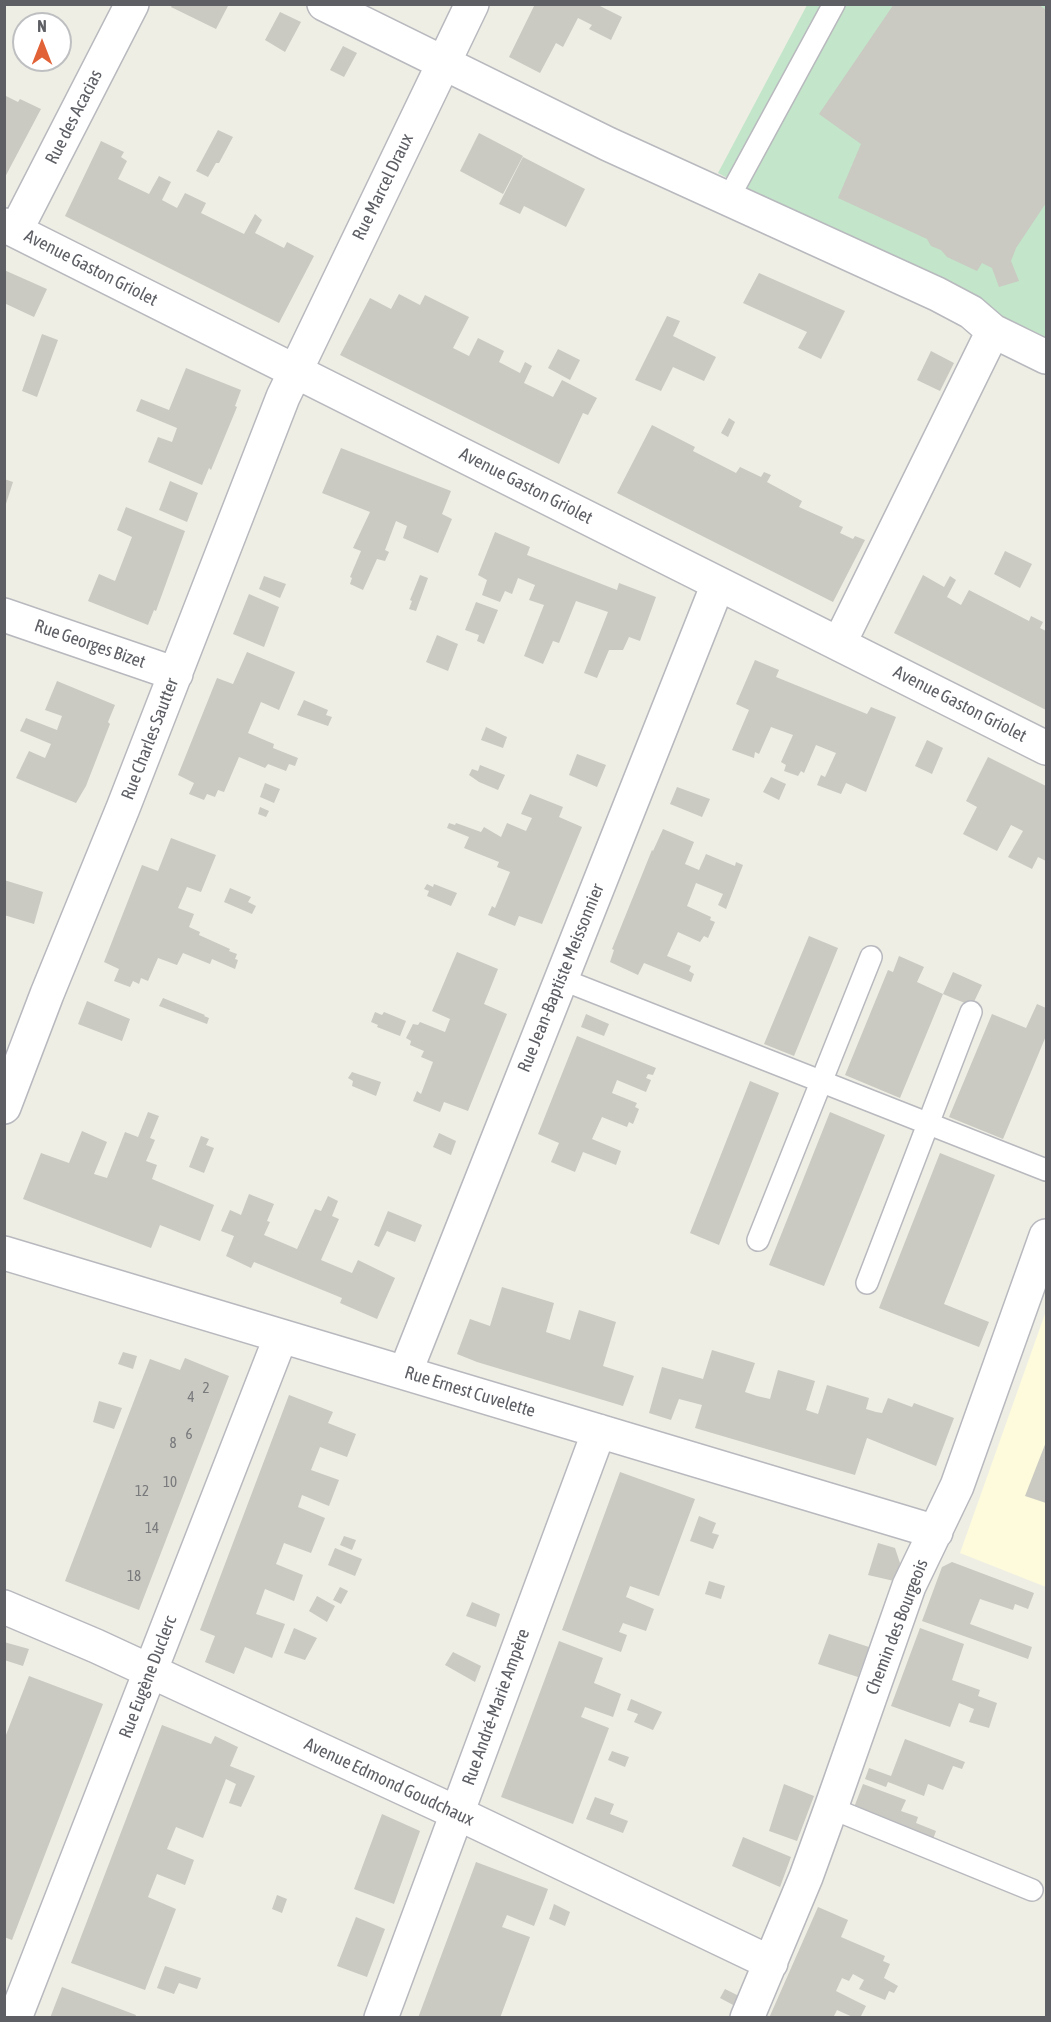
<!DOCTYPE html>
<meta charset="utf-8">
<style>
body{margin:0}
#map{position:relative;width:1051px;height:2022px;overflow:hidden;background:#efeee5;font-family:"Asap Condensed",sans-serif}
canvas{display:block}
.frame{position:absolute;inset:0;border:6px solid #5d5f65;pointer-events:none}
.north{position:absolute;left:12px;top:12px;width:60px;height:60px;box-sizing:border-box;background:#fff;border:2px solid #bebfc1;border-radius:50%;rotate:0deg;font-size:16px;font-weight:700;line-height:24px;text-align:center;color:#5d5f65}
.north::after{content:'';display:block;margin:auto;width:21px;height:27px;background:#e26238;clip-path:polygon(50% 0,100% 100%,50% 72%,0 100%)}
</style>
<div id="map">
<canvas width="1051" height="2022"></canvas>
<div class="frame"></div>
<div class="north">N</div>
</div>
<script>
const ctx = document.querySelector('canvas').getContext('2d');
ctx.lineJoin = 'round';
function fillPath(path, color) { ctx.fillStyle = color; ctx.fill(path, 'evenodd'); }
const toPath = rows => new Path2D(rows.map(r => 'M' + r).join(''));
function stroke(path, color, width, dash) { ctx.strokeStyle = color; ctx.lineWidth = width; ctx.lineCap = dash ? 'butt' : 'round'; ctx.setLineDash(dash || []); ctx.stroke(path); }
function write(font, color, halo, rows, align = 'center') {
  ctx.font = font + ' "Asap Condensed",sans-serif'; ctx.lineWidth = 4.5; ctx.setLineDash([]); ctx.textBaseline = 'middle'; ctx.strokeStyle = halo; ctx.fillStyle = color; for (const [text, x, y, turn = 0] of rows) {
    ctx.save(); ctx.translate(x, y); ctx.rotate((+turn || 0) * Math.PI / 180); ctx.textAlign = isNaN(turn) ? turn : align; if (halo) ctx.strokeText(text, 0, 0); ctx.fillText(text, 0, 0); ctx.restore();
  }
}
const commercial = toPath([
 [1046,1311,1046,1587,960,1553]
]);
const green = toPath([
 [807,5,1046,5,1046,348,718,173]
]);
const building = toPath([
 [173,4,229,4,216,29,171,7],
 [535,4,601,4,600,6,622,17,611,40,589,29,592,25,578,18,563,47,556,43,540,73,509,57],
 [894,4,1038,4,1046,10,1046,203,1016,248,1011,261,1019,281,999,287,992,268,982,263,977,271,947,257,941,250,931,246,927,239,838,198,861,144,819,114],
 [280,12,301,22,285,52,265,40],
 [343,46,357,53,344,77,330,70],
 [4,95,18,102,20,99,41,109,4,179],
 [218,130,233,137,219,163,216,163,208,177,196,171],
 [479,133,523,156,503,194,460,171],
 [101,141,124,152,121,157,127,161,118,179,149,194,159,176,171,182,162,200,177,208,185,193,206,203,201,213,244,234,255,214,262,220,255,233,284,248,287,242,314,256,279,323,65,216],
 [523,157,585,189,566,227,524,206,520,214,499,204],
 [4,270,47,289,34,317,4,303],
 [759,273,845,311,821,359,798,348,807,332,743,303],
 [399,294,420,305,425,295,469,317,453,348,469,356,478,338,504,351,499,362,520,373,525,362,532,366,524,383,553,397,562,380,597,398,588,415,583,413,559,464,340,355,370,298,391,309],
 [667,316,680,321,673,336,716,357,704,381,673,367,661,391,635,380],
 [42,334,58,340,37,397,22,391],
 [558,349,580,360,570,380,548,368],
 [931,351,954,363,940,391,917,380],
 [186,368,241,390,235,406,237,407,211,470,209,468,202,485,148,462,158,437,172,442,177,428,136,411,141,399,169,410],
 [729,418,735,422,728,437,721,433],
 [652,425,695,447,693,451,736,473,740,467,761,477,764,472,771,475,767,482,802,501,799,507,843,527,840,533,853,539,855,536,865,540,833,602,617,493],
 [341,448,451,491,442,514,452,519,438,553,403,538,407,526,396,521,385,550,389,552,385,561,377,559,363,590,350,584,352,578,350,577,361,551,353,548,370,512,322,493],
 [4,479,13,482,5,507,4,507],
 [170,481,198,493,187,522,159,510],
 [126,507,185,531,156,611,154,610,148,625,88,601,99,574,115,581,132,537,117,530],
 [495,532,530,547,527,555,617,590,619,583,656,597,640,641,629,637,623,650,609,650,597,678,584,673,608,612,576,601,559,643,553,641,543,664,524,656,544,605,529,600,535,585,518,578,512,594,505,591,500,602,482,595,487,580,478,575],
 [1005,551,1032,564,1020,588,994,574],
 [420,575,428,578,416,611,409,609,412,601,410,600],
 [923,575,944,587,950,576,956,580,947,597,961,605,969,590,1029,621,1031,616,1043,622,1040,628,1046,631,1046,710,894,633],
 [264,576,286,584,280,598,259,589],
 [249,594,279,607,264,647,233,634],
 [476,602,498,610,484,644,477,641,479,635,465,630],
 [437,635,458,644,448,671,426,662],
 [247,652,295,672,279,710,261,702,248,733,274,744,273,748,298,758,295,766,289,764,286,771,268,764,265,768,239,757,224,792,218,790,215,797,207,794,204,800,189,794,194,783,178,775,217,678,233,684],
 [755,660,779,670,776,677,867,714,871,707,896,717,866,792,846,783,841,794,817,785,821,775,825,777,836,753,816,745,804,773,801,771,798,776,784,771,786,765,781,762,793,735,771,727,759,754,755,752,754,758,732,750,749,710,736,704],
 [57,681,115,705,108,722,110,724,86,786,76,803,16,778,29,751,45,758,51,744,20,731,26,718,57,730,62,716,45,710],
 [304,700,328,710,326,715,332,717,328,726,297,715],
 [486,727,507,737,503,748,481,740],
 [927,740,943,748,932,774,915,766],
 [577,754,606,765,597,787,569,775],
 [988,757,1046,786,1046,861,1038,857,1032,869,1008,857,1023,831,1011,825,997,851,963,834,977,807,966,801],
 [480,765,505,775,498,790,479,782,469,775,472,769,478,771],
 [771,777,786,784,779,800,763,792],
 [265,783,280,789,274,803,260,797],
 [677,787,710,799,702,817,670,804],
 [530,794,563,807,559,817,582,827,542,924,519,916,515,926,488,915,492,906,495,908,510,872,497,867,499,862,464,848,469,837,447,828,449,823,455,825,456,823,481,832,484,827,501,837,507,823,526,831,532,818,521,814],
 [260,807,269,811,266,817,258,814],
 [663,829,694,842,685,864,699,870,706,854,735,866,736,862,743,865,726,909,718,905,723,894,696,883,687,906,711,917,710,920,715,922,708,938,704,936,700,942,678,932,667,956,691,966,689,971,694,974,691,982,644,963,638,975,610,962,614,950,612,949,652,850,653,851],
 [171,838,216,855,201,892,187,887,178,908,194,914,189,927,200,932,199,935,230,949,229,951,237,954,235,959,238,960,235,969,212,959,210,964,183,953,177,965,158,958,148,981,141,978,139,984,133,981,130,987,114,981,119,969,104,962,142,865,158,871],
 [4,880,43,892,34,924,4,915],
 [427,884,433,887,434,884,457,893,451,906,427,896,429,891,424,889],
 [230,888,251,897,248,902,256,906,252,914,224,902],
 [809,936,838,948,794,1056,764,1044],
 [457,952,498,969,484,1004,507,1014,468,1111,444,1102,440,1112,413,1101,417,1091,421,1094,433,1062,421,1057,424,1051,410,1045,411,1041,406,1038,413,1024,418,1025,420,1022,445,1032,450,1019,432,1011],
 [899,956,924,967,917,982,943,994,900,1098,845,1075,888,970,893,972],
 [953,972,982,985,972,1006,943,994],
 [163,998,205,1015,204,1016,209,1018,207,1024,159,1006],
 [87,1001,130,1019,122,1041,78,1024],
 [1037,1004,1046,1008,1046,1036,1003,1139,949,1117,992,1014,1026,1028],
 [375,1012,382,1015,384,1012,406,1021,400,1036,377,1027,378,1025,371,1022],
 [586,1014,609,1024,604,1036,581,1027],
 [577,1036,656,1068,653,1075,648,1074,646,1078,651,1080,646,1092,617,1080,612,1093,637,1103,635,1107,639,1109,633,1124,629,1122,627,1127,602,1117,592,1139,621,1151,616,1165,583,1152,575,1172,551,1162,559,1143,538,1134],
 [352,1072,381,1082,376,1096,352,1086,353,1081,348,1078],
 [750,1081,779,1093,719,1245,690,1233],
 [148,1112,159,1116,150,1138,155,1140,146,1161,157,1165,152,1179,214,1205,200,1241,160,1225,151,1248,23,1199,41,1153,69,1163,82,1131,107,1142,94,1174,107,1178,125,1132,138,1137],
 [830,1112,885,1135,824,1286,769,1265],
 [439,1133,456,1141,451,1155,433,1147],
 [201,1136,209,1139,206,1145,214,1148,204,1173,189,1167],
 [940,1153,995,1175,944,1304,989,1322,979,1347,879,1308],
 [249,1194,274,1204,267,1221,270,1222,264,1235,297,1249,315,1209,321,1211,328,1196,338,1201,332,1216,339,1219,321,1260,352,1273,358,1260,395,1278,377,1319,340,1303,342,1298,254,1262,251,1268,226,1256,234,1236,221,1231,230,1210,241,1215],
 [388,1211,422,1225,415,1242,387,1231,379,1247,374,1245],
 [502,1287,554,1303,546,1332,570,1340,579,1310,616,1322,603,1366,634,1376,623,1406,477,1362,457,1354,470,1319,490,1326],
 [712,1350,755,1363,745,1392,757,1396,770,1399,778,1370,815,1381,806,1410,818,1414,827,1385,869,1398,866,1409,876,1412,882,1413,888,1398,912,1407,914,1403,954,1418,936,1466,867,1438,855,1475,695,1428,702,1405,679,1399,671,1420,649,1413,662,1367,703,1379],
 [123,1352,137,1356,133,1369,118,1364],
 [185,1358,229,1376,139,1610,65,1581,150,1359,180,1370],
 [289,1395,333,1412,328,1423,356,1434,347,1457,320,1447,311,1470,339,1480,329,1506,302,1495,298,1507,325,1518,311,1553,284,1543,276,1564,303,1575,294,1601,265,1589,256,1614,285,1624,272,1658,245,1647,234,1674,205,1662,215,1636,200,1630],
 [99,1401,122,1408,114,1429,93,1422],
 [1046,1442,1046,1503,1025,1496],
 [620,1472,695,1499,659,1596,630,1586,626,1597,654,1609,646,1631,623,1623,619,1632,627,1635,621,1652,562,1630],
 [699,1516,716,1523,712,1533,719,1535,713,1549,690,1541],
 [344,1536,356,1540,352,1550,340,1545],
 [878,1543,895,1548,900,1563,894,1581,868,1575],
 [335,1548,362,1559,355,1576,328,1565],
 [952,1562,1034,1593,1028,1609,1015,1604,1013,1610,980,1599,970,1624,1032,1647,1028,1659,922,1621,942,1567],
 [709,1581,725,1586,721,1599,705,1594],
 [340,1587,348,1591,341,1604,333,1600],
 [317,1596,335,1606,327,1622,309,1611],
 [472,1602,500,1614,496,1627,466,1616],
 [294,1628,317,1638,305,1660,284,1653],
 [920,1628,964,1644,952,1680,980,1690,978,1696,997,1703,989,1728,969,1722,974,1709,959,1703,950,1727,891,1706],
 [829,1634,869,1647,858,1677,818,1664],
 [559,1641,603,1658,594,1683,621,1694,613,1717,585,1707,581,1717,609,1728,573,1824,501,1797],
 [4,1642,29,1649,23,1666,4,1660],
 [453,1652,481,1666,475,1682,445,1665],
 [29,1676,103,1704,12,1940,4,1937,4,1740],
 [631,1699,662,1712,653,1730,634,1722,638,1714,627,1710],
 [162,1725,211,1744,215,1736,238,1747,230,1766,255,1776,241,1807,229,1803,236,1784,226,1779,203,1838,176,1827,167,1849,194,1860,185,1885,157,1874,148,1897,176,1909,145,1990,71,1963],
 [905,1739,965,1762,962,1769,953,1766,943,1790,928,1784,924,1796,888,1782,886,1787,865,1779,869,1768,891,1776],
 [612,1751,629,1757,625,1767,608,1760],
 [784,1784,814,1796,797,1841,769,1831],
 [863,1784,906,1800,901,1811,918,1817,916,1823,936,1831,932,1842,853,1810],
 [595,1797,614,1804,610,1814,628,1821,623,1833,586,1819],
 [382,1814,420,1831,394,1904,354,1889],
 [743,1837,791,1857,780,1887,732,1866],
 [476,1862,548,1889,544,1900,534,1926,507,1915,502,1927,530,1937,500,2018,418,2018],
 [277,1895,287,1899,282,1913,272,1909],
 [554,1904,570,1912,565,1926,549,1919],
 [818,1907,848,1920,841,1937,885,1956,883,1961,890,1964,884,1978,898,1986,894,1993,889,1991,885,2000,859,1989,864,1980,853,1974,849,1981,842,1978,836,1991,866,2006,860,2018,855,2018,837,2010,833,2018,769,2018],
 [356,1917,385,1929,367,1977,337,1966],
 [165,1966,201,1978,197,1989,179,1983,174,1994,157,1988],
 [62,1987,136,2015,135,2018,50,2018],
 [725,1989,739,1996,735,2006,720,1998]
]);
const service = toPath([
 [728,199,834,4],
 [561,979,1046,1170],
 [758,1240,871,957],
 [867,1283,971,1012],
 [831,1808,1032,1890]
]);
const minor = toPath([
 [324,4,608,144,937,294,971,312,993,331,1046,357],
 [4,225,1046,748],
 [16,230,132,4],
 [4,615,176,674],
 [839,644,993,331],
 [4,1107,47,994,123,808,283,397,472,4],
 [4,1253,936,1532],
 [405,1373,718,584],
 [4,1607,96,1646,457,1813,771,1963],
 [15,2018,281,1336],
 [381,2018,599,1431],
 [747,2018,806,1877,831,1808,909,1586,957,1486,1046,1236]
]);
const numberNames = [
 ["2",206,1388],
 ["4",191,1397],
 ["6",189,1434],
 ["8",173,1443],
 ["10",170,1482],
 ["12",142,1491],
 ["14",152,1528],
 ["18",134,1576]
];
const streetNames = [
 ["Rue des Acacias",74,117,-63],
 ["Rue Marcel Draux",383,187,-64],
 ["Avenue Gaston Griolet",91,268,27],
 ["Avenue Gaston Griolet",526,486,27],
 ["Rue Georges Bizet",90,644,19],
 ["Avenue Gaston Griolet",960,704,27],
 ["Rue Charles Sautter",150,739,-69],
 ["Rue Jean-Baptiste Meissonnier",561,978,-68],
 ["Rue Ernest Cuvelette",470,1392,17],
 ["Chemin des Bourgeois",897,1627,-69],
 ["Rue Eugène Duclerc",148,1677,-69],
 ["Rue André-Marie Ampère",496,1707,-70],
 ["Avenue Edmond Goudchaux",389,1782,25]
];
fillPath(commercial, '#fdfbdc');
fillPath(green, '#c3e5c9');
fillPath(building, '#cac9c2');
stroke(service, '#b8b9be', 24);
stroke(minor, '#b8b9be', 36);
stroke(service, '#fff', 21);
stroke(minor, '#fff', 33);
write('15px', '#787a7c', null, numberNames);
write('18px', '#5d5f65', '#fff', streetNames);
</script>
